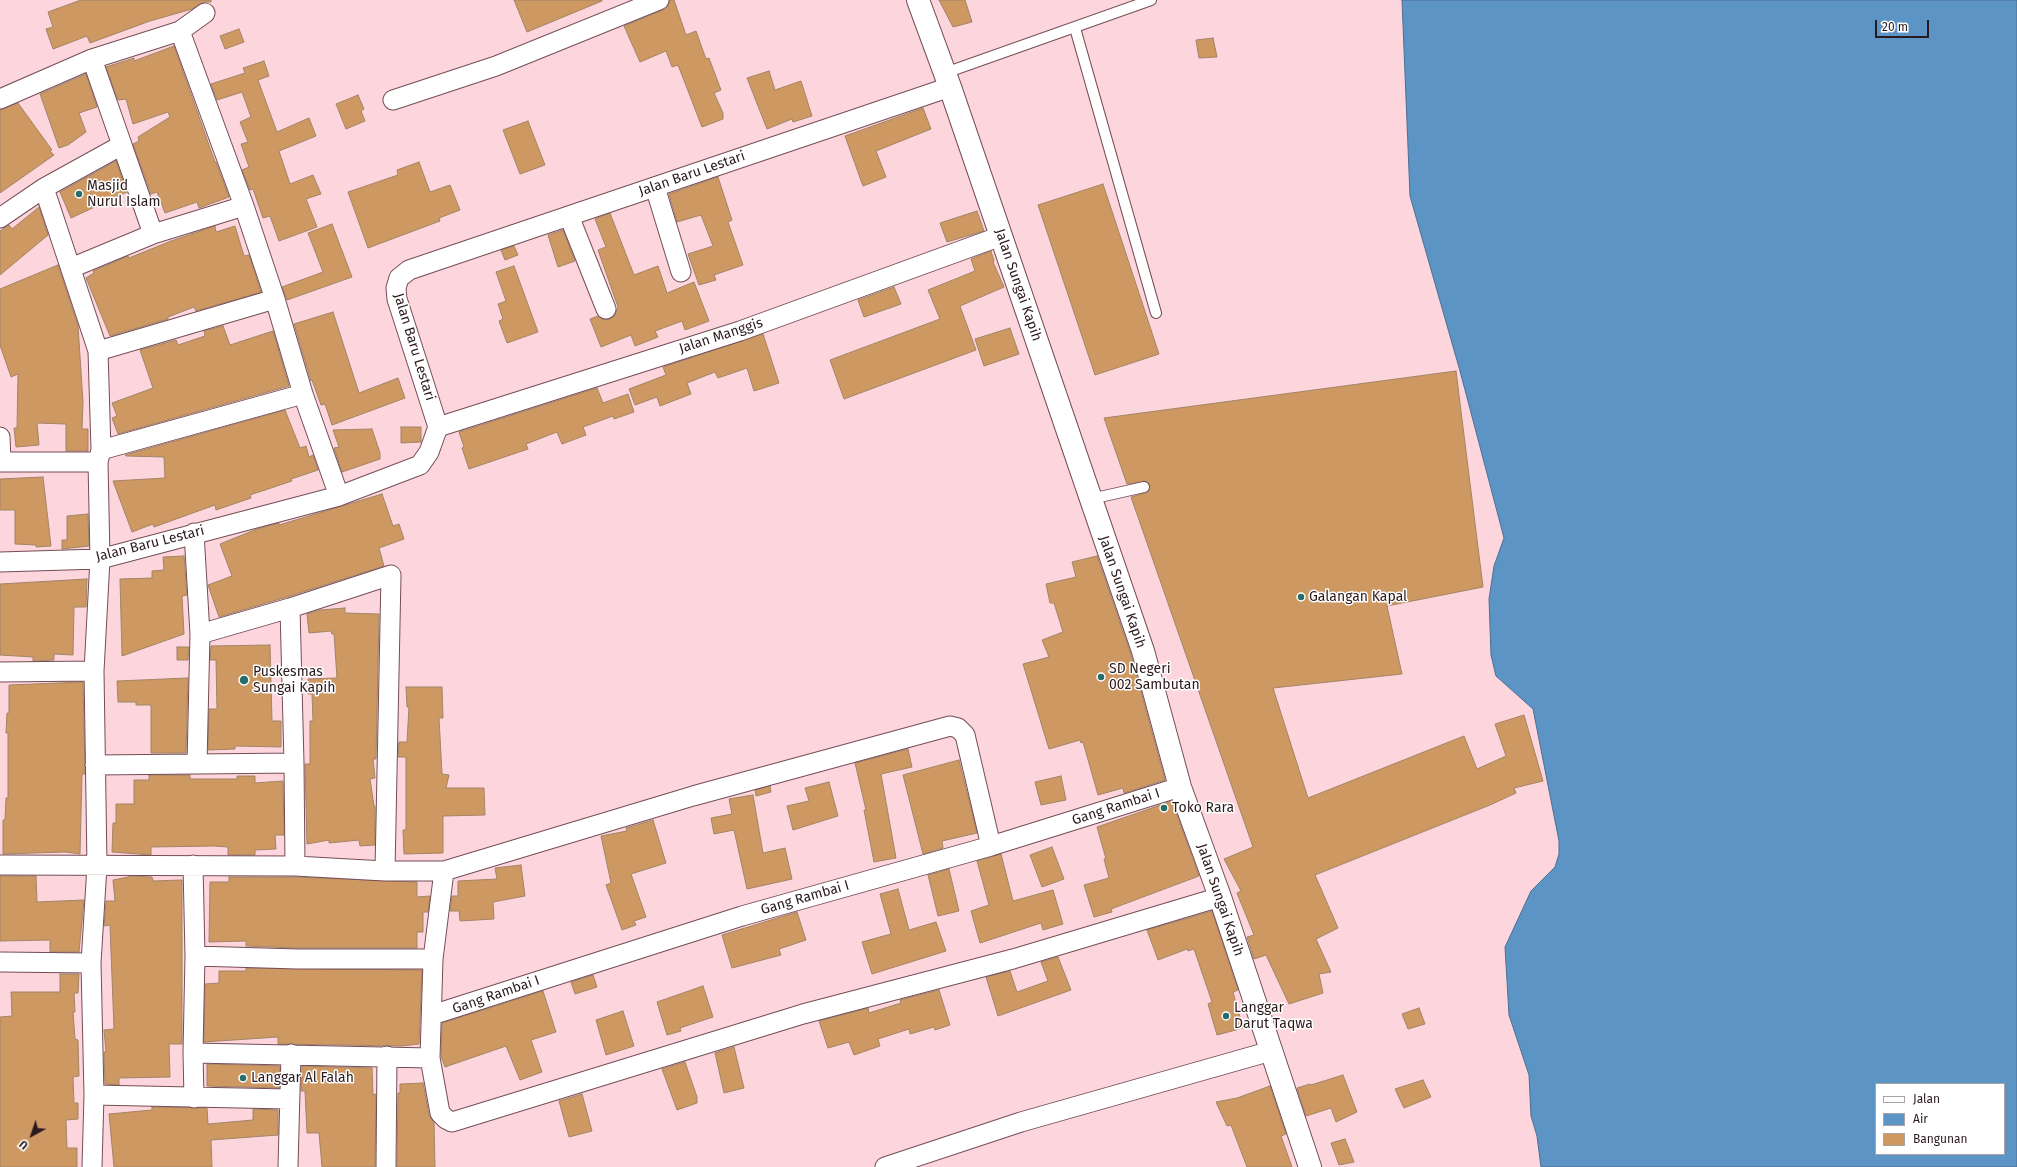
<!DOCTYPE html>
<style>
body{margin:0}
#map{position:relative;width:2017px;height:1167px;overflow:hidden;background:#fdd6dd;font-family:"Fira Sans",sans-serif}
canvas{display:block}
.legend{position:absolute;left:1875px;top:1083px;width:130px;height:72px;box-sizing:border-box;background:#fff;border:1px solid #aaa3a5;margin:0;padding:5px 7px;list-style:none;font-size:12px;color:#2b1a1d}
.legend li{display:flex;align-items:center;gap:8px;height:20px}
.legend b{width:20px;border:1px solid #aaa3a5}
.north{position:absolute;left:12px;top:1115px;width:40px;height:40px;-webkit-text-stroke:3px #fff;paint-order:stroke;rotate:220deg;font-size:11px;font-weight:700;line-height:16px;text-align:center;color:#2b1a1d}
.north::after{content:'';display:block;margin:auto;width:14px;height:18px;background:#2b1a1d;clip-path:polygon(50% 0,100% 100%,50% 72%,0 100%)}
.scale{position:absolute;left:1875px;top:20px;width:54px;height:18px;box-sizing:border-box;border:2px solid #2b1a1d;border-top:0;padding-left:5px;font-size:12px;line-height:14px;white-space:nowrap;color:#2b1a1d;-webkit-text-stroke:3px #fff;paint-order:stroke}
</style>
<div id="map">
<canvas width="2017" height="1167"></canvas>
<ul class="legend">
<li><b style="height:5px;background:#fff"></b>Jalan</li>
<li><b style="height:11px;background:#5b94c5"></b>Air</li>
<li><b style="height:11px;background:#cd9862"></b>Bangunan</li>
</ul>
<div class="north">U</div>
<div class="scale">20 m</div>
</div>
<script>
const ctx = document.querySelector('canvas').getContext('2d');
ctx.lineJoin = 'round';
function fillPath(path, color) { ctx.fillStyle = color; ctx.fill(path, 'evenodd'); }
const toPath = rows => new Path2D(rows.map(r => 'M' + r).join(''));
function stroke(path, color, width, dash) { ctx.strokeStyle = color; ctx.lineWidth = width; ctx.lineCap = dash ? 'butt' : 'round'; ctx.setLineDash(dash || []); ctx.stroke(path); }
function write(font, color, halo, rows, align = 'center') {
  ctx.font = font + ' "Fira Sans",sans-serif'; ctx.lineWidth = 3; ctx.setLineDash([]); ctx.textBaseline = 'middle'; ctx.strokeStyle = halo; ctx.fillStyle = color; for (const [text, x, y, turn = 0] of rows) {
    ctx.save(); ctx.translate(x, y); ctx.rotate((+turn || 0) * Math.PI / 180); ctx.textAlign = isNaN(turn) ? turn : align; if (halo) ctx.strokeText(text, 0, 0); ctx.fillText(text, 0, 0); ctx.restore();
  }
}
const water = toPath([
 [1402,0,2017,0,2017,1167,1541,1167,1537,1136,1531,1116,1529,1075,1509,1015,1505,947,1531,891,1555,867,1559,854,1559,841,1533,709,1496,676,1491,655,1489,599,1494,566,1504,538,1460,371,1410,196,1402,0],
 [1876,1084,2004,1084,2004,1154,1876,1154,1876,1084]
]);
const building = toPath([
 [81,0,211,0,211,2,204,2,192,9,150,21,90,43,87,36,53,49,46,29,53,27,48,12,81,0],
 [514,0,602,0,602,1,527,32,514,0],
 [670,0,674,0,686,35,696,31,706,59,709,58,721,90,714,93,723,113,723,119,702,127,678,65,672,67,666,51,640,62,624,26,663,10,668,6,670,0],
 [939,0,965,0,972,22,953,27,939,0],
 [239,29,244,42,225,49,220,36,239,29],
 [1213,38,1217,57,1199,58,1196,40,1213,38],
 [174,46,215,162,216,162,229,197,199,208,197,202,165,213,157,192,151,194,133,144,139,141,138,137,170,117,168,112,133,124,126,99,118,100,106,67,134,58,134,61,174,46],
 [264,61,269,76,258,80,277,132,309,118,316,136,279,151,290,184,313,175,321,194,306,199,317,227,279,241,270,216,263,218,253,189,250,190,242,170,249,167,241,144,248,142,240,122,251,117,242,92,217,100,211,84,245,73,243,68,264,61],
 [769,71,775,90,801,81,812,116,793,122,792,119,767,129,747,78,769,71],
 [86,74,97,107,79,113,86,132,68,145,59,148,40,94,86,74],
 [358,95,364,109,361,111,365,121,346,129,336,104,358,95],
 [18,103,52,150,50,151,54,155,0,193,0,110,18,103],
 [923,108,931,129,876,151,886,177,863,186,845,136,923,108],
 [528,121,545,165,520,174,503,130,528,121],
 [116,161,127,192,71,218,60,192,116,161],
 [419,162,430,192,450,185,460,210,439,218,440,221,368,248,348,192,398,175,397,170,419,162],
 [718,177,732,220,728,222,743,265,714,275,716,280,699,285,688,254,713,246,701,215,677,222,669,194,718,177],
 [1103,184,1159,354,1095,375,1038,205,1103,184],
 [39,207,48,235,0,275,0,231,9,225,12,229,39,207],
 [977,211,984,231,947,242,940,223,977,211],
 [610,213,634,275,658,266,667,293,694,282,709,321,685,330,682,321,655,331,658,337,635,346,631,335,601,347,590,319,598,316,604,320,610,319,615,315,618,307,598,250,606,247,595,219,610,213],
 [332,224,352,277,287,300,282,287,323,272,308,233,332,224],
 [215,226,216,232,235,226,244,256,249,255,261,292,196,311,194,307,168,317,168,319,110,336,86,278,94,273,93,271,128,256,129,258,171,241,215,226],
 [563,230,575,261,558,267,548,235,563,230],
 [514,246,518,255,505,260,501,250,514,246],
 [991,251,994,261,993,262,1004,287,960,306,976,350,844,399,830,360,940,319,928,290,975,271,971,259,991,251],
 [58,265,78,326,83,402,82,429,88,429,88,451,66,451,66,424,37,423,39,445,16,447,14,428,17,428,18,374,11,377,0,345,0,289,58,265],
 [514,266,538,332,507,343,499,321,503,319,498,304,506,301,496,272,514,266],
 [894,287,901,304,864,317,858,300,894,287],
 [333,312,359,393,398,378,405,398,332,425,325,404,321,405,312,380,311,381,294,324,333,312],
 [223,326,230,345,273,331,289,386,118,434,112,418,117,416,112,403,153,388,140,350,176,340,178,345,205,336,204,331,223,326],
 [1010,328,1019,354,984,366,975,339,1010,328],
 [763,334,779,383,754,391,747,368,718,378,715,372,687,383,691,394,660,406,657,397,635,405,629,389,666,375,663,367,763,334],
 [1456,371,1483,587,1387,606,1402,674,1273,688,1308,798,1464,736,1477,769,1506,756,1495,724,1524,715,1543,781,1514,788,1516,793,1490,805,1315,875,1338,928,1316,939,1331,972,1319,974,1323,993,1289,1004,1266,955,1254,959,1247,937,1254,935,1237,893,1241,891,1224,859,1253,847,1131,497,1148,492,1150,485,1146,481,1127,484,1104,418,1456,371],
 [597,388,603,403,628,394,634,412,614,419,613,416,583,427,586,435,562,444,557,432,526,444,528,449,469,469,462,448,464,447,459,432,597,388],
 [285,410,300,448,306,446,309,457,313,455,318,470,291,479,292,481,250,495,251,498,216,510,215,505,154,527,153,524,132,532,113,481,165,478,164,457,126,456,125,455,285,410],
 [401,427,421,427,421,442,401,443,401,427],
 [372,429,380,453,380,459,342,472,334,448,339,447,333,430,372,429],
 [43,477,51,546,36,547,36,545,15,544,15,510,0,510,0,479,43,477],
 [382,494,393,526,399,524,404,539,379,548,384,566,287,597,219,617,208,585,232,576,220,544,257,529,279,523,279,525,382,494],
 [88,514,89,546,62,549,62,540,67,540,67,516,88,514],
 [184,556,187,595,182,596,184,634,122,656,120,579,152,578,152,571,164,570,163,557,184,556],
 [1097,556,1131,655,1165,780,1124,793,1123,788,1098,795,1083,742,1081,743,1080,740,1049,749,1023,664,1049,657,1042,640,1063,632,1054,603,1050,603,1046,584,1076,577,1072,562,1097,556],
 [87,579,86,607,74,607,73,655,54,654,54,660,33,661,33,657,0,655,0,584,87,579],
 [345,608,345,613,379,614,376,759,373,759,375,778,370,779,374,806,375,806,375,845,360,846,359,840,329,843,329,840,307,844,305,764,310,764,310,721,313,721,312,694,308,694,308,679,337,678,334,634,332,634,331,631,309,633,307,614,320,610,345,608],
 [270,645,272,721,281,721,281,747,235,746,235,749,208,750,209,709,217,709,216,660,210,660,211,646,270,645],
 [177,647,189,647,188,660,177,660,177,647],
 [188,678,186,753,151,753,151,705,136,705,136,702,118,702,117,681,188,678],
 [83,682,85,774,82,774,80,854,65,852,3,854,3,820,5,820,6,798,8,798,8,733,6,733,7,713,9,713,9,685,83,682],
 [406,687,442,687,443,718,439,718,442,774,449,775,446,788,484,788,485,815,443,816,443,853,404,854,403,830,406,830,406,757,398,757,399,742,407,742,409,707,407,707,406,687],
 [908,749,912,767,881,774,896,858,874,862,864,810,866,810,855,763,908,749],
 [959,760,977,833,942,841,943,848,923,854,903,775,959,760],
 [149,775,190,775,190,779,237,779,237,776,255,776,255,783,283,781,284,835,275,835,276,849,255,850,255,855,228,855,228,847,214,846,151,847,151,855,112,852,113,823,116,823,116,804,134,804,134,780,149,780,149,775],
 [1061,776,1066,800,1041,805,1035,782,1061,776],
 [829,782,838,816,793,830,787,806,809,801,805,788,829,782],
 [770,786,771,792,756,796,755,790,770,786],
 [753,795,763,853,785,848,792,879,747,889,734,830,714,834,711,818,732,814,729,799,753,795],
 [1172,801,1199,876,1111,909,1112,912,1094,917,1084,885,1109,878,1104,859,1106,859,1097,827,1172,801],
 [653,820,666,863,631,874,646,917,634,921,636,925,622,930,606,885,611,883,601,836,627,831,626,828,653,820],
 [1052,847,1064,879,1042,887,1030,855,1052,847],
 [1001,854,1013,901,1053,890,1063,924,1043,930,1041,923,980,943,971,911,989,905,977,861,1001,854],
 [521,865,525,896,493,902,494,919,460,921,459,911,450,911,452,896,458,896,458,881,497,879,495,868,521,865],
 [949,869,959,911,938,916,928,875,949,869],
 [0,876,36,876,37,902,84,900,79,952,50,952,50,940,0,941,0,876],
 [133,876,152,877,153,881,182,880,182,1044,169,1044,170,1077,119,1078,119,1085,105,1084,104,1052,106,1052,104,1030,114,1029,110,925,104,926,106,901,115,901,113,880,133,876],
 [229,877,295,877,417,882,417,897,430,896,428,912,423,912,423,932,417,932,417,948,298,948,246,946,246,941,209,942,210,882,229,882,229,877],
 [898,889,909,930,936,922,946,951,872,974,862,942,891,934,880,894,898,889],
 [1212,911,1238,990,1233,992,1243,1028,1217,1035,1208,1004,1212,1002,1194,949,1188,951,1187,949,1158,960,1147,930,1212,911],
 [797,912,806,940,779,949,781,955,732,968,722,935,797,912],
 [1058,957,1071,990,998,1016,986,977,1010,971,1017,992,1048,981,1041,962,1058,957],
 [246,968,422,970,419,1044,402,1046,278,1044,278,1037,204,1042,205,984,219,983,219,971,246,971,246,968],
 [60,974,79,974,78,993,74,993,75,1012,73,1012,75,1039,78,1040,79,1076,73,1077,74,1103,78,1103,78,1119,66,1120,67,1148,77,1148,77,1167,0,1167,0,1017,12,1016,11,992,60,992,60,974],
 [593,975,597,987,575,994,571,982,593,975],
 [703,986,713,1017,680,1028,681,1031,667,1035,657,1002,703,986],
 [939,990,950,1025,935,1030,934,1027,910,1034,909,1029,878,1039,880,1046,854,1055,849,1042,828,1048,819,1021,868,1008,869,1013,901,1003,900,1000,939,990],
 [543,991,556,1032,531,1040,542,1072,520,1080,506,1046,445,1067,441,1056,442,1023,543,991],
 [1419,1008,1425,1024,1408,1029,1402,1014,1419,1008],
 [623,1011,634,1046,606,1055,596,1020,623,1011],
 [734,1047,744,1088,724,1093,715,1053,734,1047],
 [685,1062,697,1097,697,1103,677,1110,662,1069,685,1062],
 [207,1064,280,1066,279,1088,207,1086,207,1064],
 [302,1066,372,1068,373,1095,376,1094,375,1167,322,1167,319,1133,307,1133,305,1091,301,1091,302,1066],
 [1343,1075,1357,1112,1336,1122,1331,1108,1306,1116,1297,1088,1310,1084,1311,1085,1343,1075],
 [1423,1080,1431,1097,1404,1108,1395,1089,1423,1080],
 [423,1083,429,1115,434,1122,435,1167,397,1167,398,1093,400,1093,400,1084,423,1083],
 [1270,1086,1286,1134,1281,1136,1292,1167,1247,1167,1231,1125,1227,1126,1216,1102,1237,1098,1270,1086],
 [582,1094,592,1131,569,1137,559,1101,582,1094],
 [152,1107,207,1108,208,1124,253,1120,253,1109,278,1110,278,1135,211,1140,212,1167,114,1167,109,1114,152,1110,152,1107],
 [1345,1139,1354,1162,1339,1165,1331,1143,1345,1139]
]);
const lane = toPath([
 [1075,28,1156,313],
 [945,73,1151,0],
 [1091,499,1144,487]
]);
const street = toPath([
 [0,99,92,59],
 [393,100,496,66,659,0],
 [122,145,153,234,244,206,180,31],
 [655,187,681,272],
 [44,188,122,145,92,59,180,31,205,13],
 [244,206,275,299,303,394,339,496],
 [569,216,606,309],
 [0,218,44,188,98,351,101,450,98,462],
 [71,268,153,234],
 [98,351,275,299],
 [438,427,740,331,1001,236],
 [0,437,1,462],
 [101,450,303,394],
 [0,462,98,462,100,559,94,671,97,866,91,963,94,1095,92,1167],
 [194,533,200,634,290,608,391,575,385,871],
 [0,562,100,559,339,496,420,465,429,452,438,427,397,299,396,288,399,278,409,270,950,87],
 [200,634,197,764,294,763,290,608],
 [0,672,94,671],
 [294,763,295,866],
 [95,765,197,764],
 [0,865,295,866,385,871,444,871,693,796,950,726,958,728,965,735,991,846],
 [193,865,195,956,193,1053,430,1058],
 [444,871,433,959,430,1058,440,1113,446,1119,452,1122,803,1014,1013,959,1220,897],
 [195,956,298,959,433,959],
 [0,962,91,963],
 [432,1015,742,916,991,846,1180,787],
 [193,1053,194,1098],
 [94,1095,288,1099],
 [288,1167,291,1054],
 [386,1167,387,1056],
 [885,1167,1021,1122,1271,1051]
]);
const secondary = toPath([
 [918,0,950,87,1143,651,1180,787,1220,897,1310,1167]
]);
const markers = [
 [79,194,4,"#266e67"],
 [1301,597,4,"#266e67"],
 [1101,677,4,"#266e67"],
 [244,680,5,"#266e67"],
 [1164,808,4,"#266e67"],
 [1226,1016,4,"#266e67"],
 [243,1078,4,"#266e67"]
];
const streetNames = [
 ["Jalan Baru Lestari",692,174,-19],
 ["Jalan Sungai Kapih",1018,285,71],
 ["Jalan Manggis",721,336,-18],
 ["Jalan Baru Lestari",414,347,73],
 ["Jalan Baru Lestari",150,544,-14],
 ["Jalan Sungai Kapih",1122,592,71],
 ["Gang Rambai I",1116,807,-18],
 ["Gang Rambai I",805,898,-16],
 ["Jalan Sungai Kapih",1220,900,71],
 ["Gang Rambai I",496,995,-19]
];
const poiNames = [
 ["Masjid",87,186],
 ["Nurul Islam",87,202],
 ["Galangan Kapal",1309,597],
 ["SD Negeri",1109,669],
 ["002 Sambutan",1109,685],
 ["Puskesmas",253,672],
 ["Sungai Kapih",253,688],
 ["Toko Rara",1172,808],
 ["Langgar",1234,1008],
 ["Darut Taqwa",1234,1024],
 ["Langgar Al Falah",251,1078]
];
fillPath(water, '#5b94c5');
stroke(water, '#4d6f93', 1);
fillPath(building, '#cd9862');
stroke(building, '#a28466', 1);
stroke(lane, '#754d55', 12);
stroke(street, '#754d55', 21);
stroke(secondary, '#754d55', 24);
stroke(lane, '#fff', 10);
stroke(street, '#fff', 19);
stroke(secondary, '#fff', 22);
for (const [x, y, r, color] of markers) { const dot = new Path2D(); dot.arc(x, y, r, 0, 2 * Math.PI); ctx.fillStyle = color; ctx.fill(dot); stroke(dot, '#fff', 1.5); }
write('14px', '#2b1a1d', '#fff', streetNames);
write('14px', '#2b1a1d', '#fff', poiNames, 'left');
</script>
